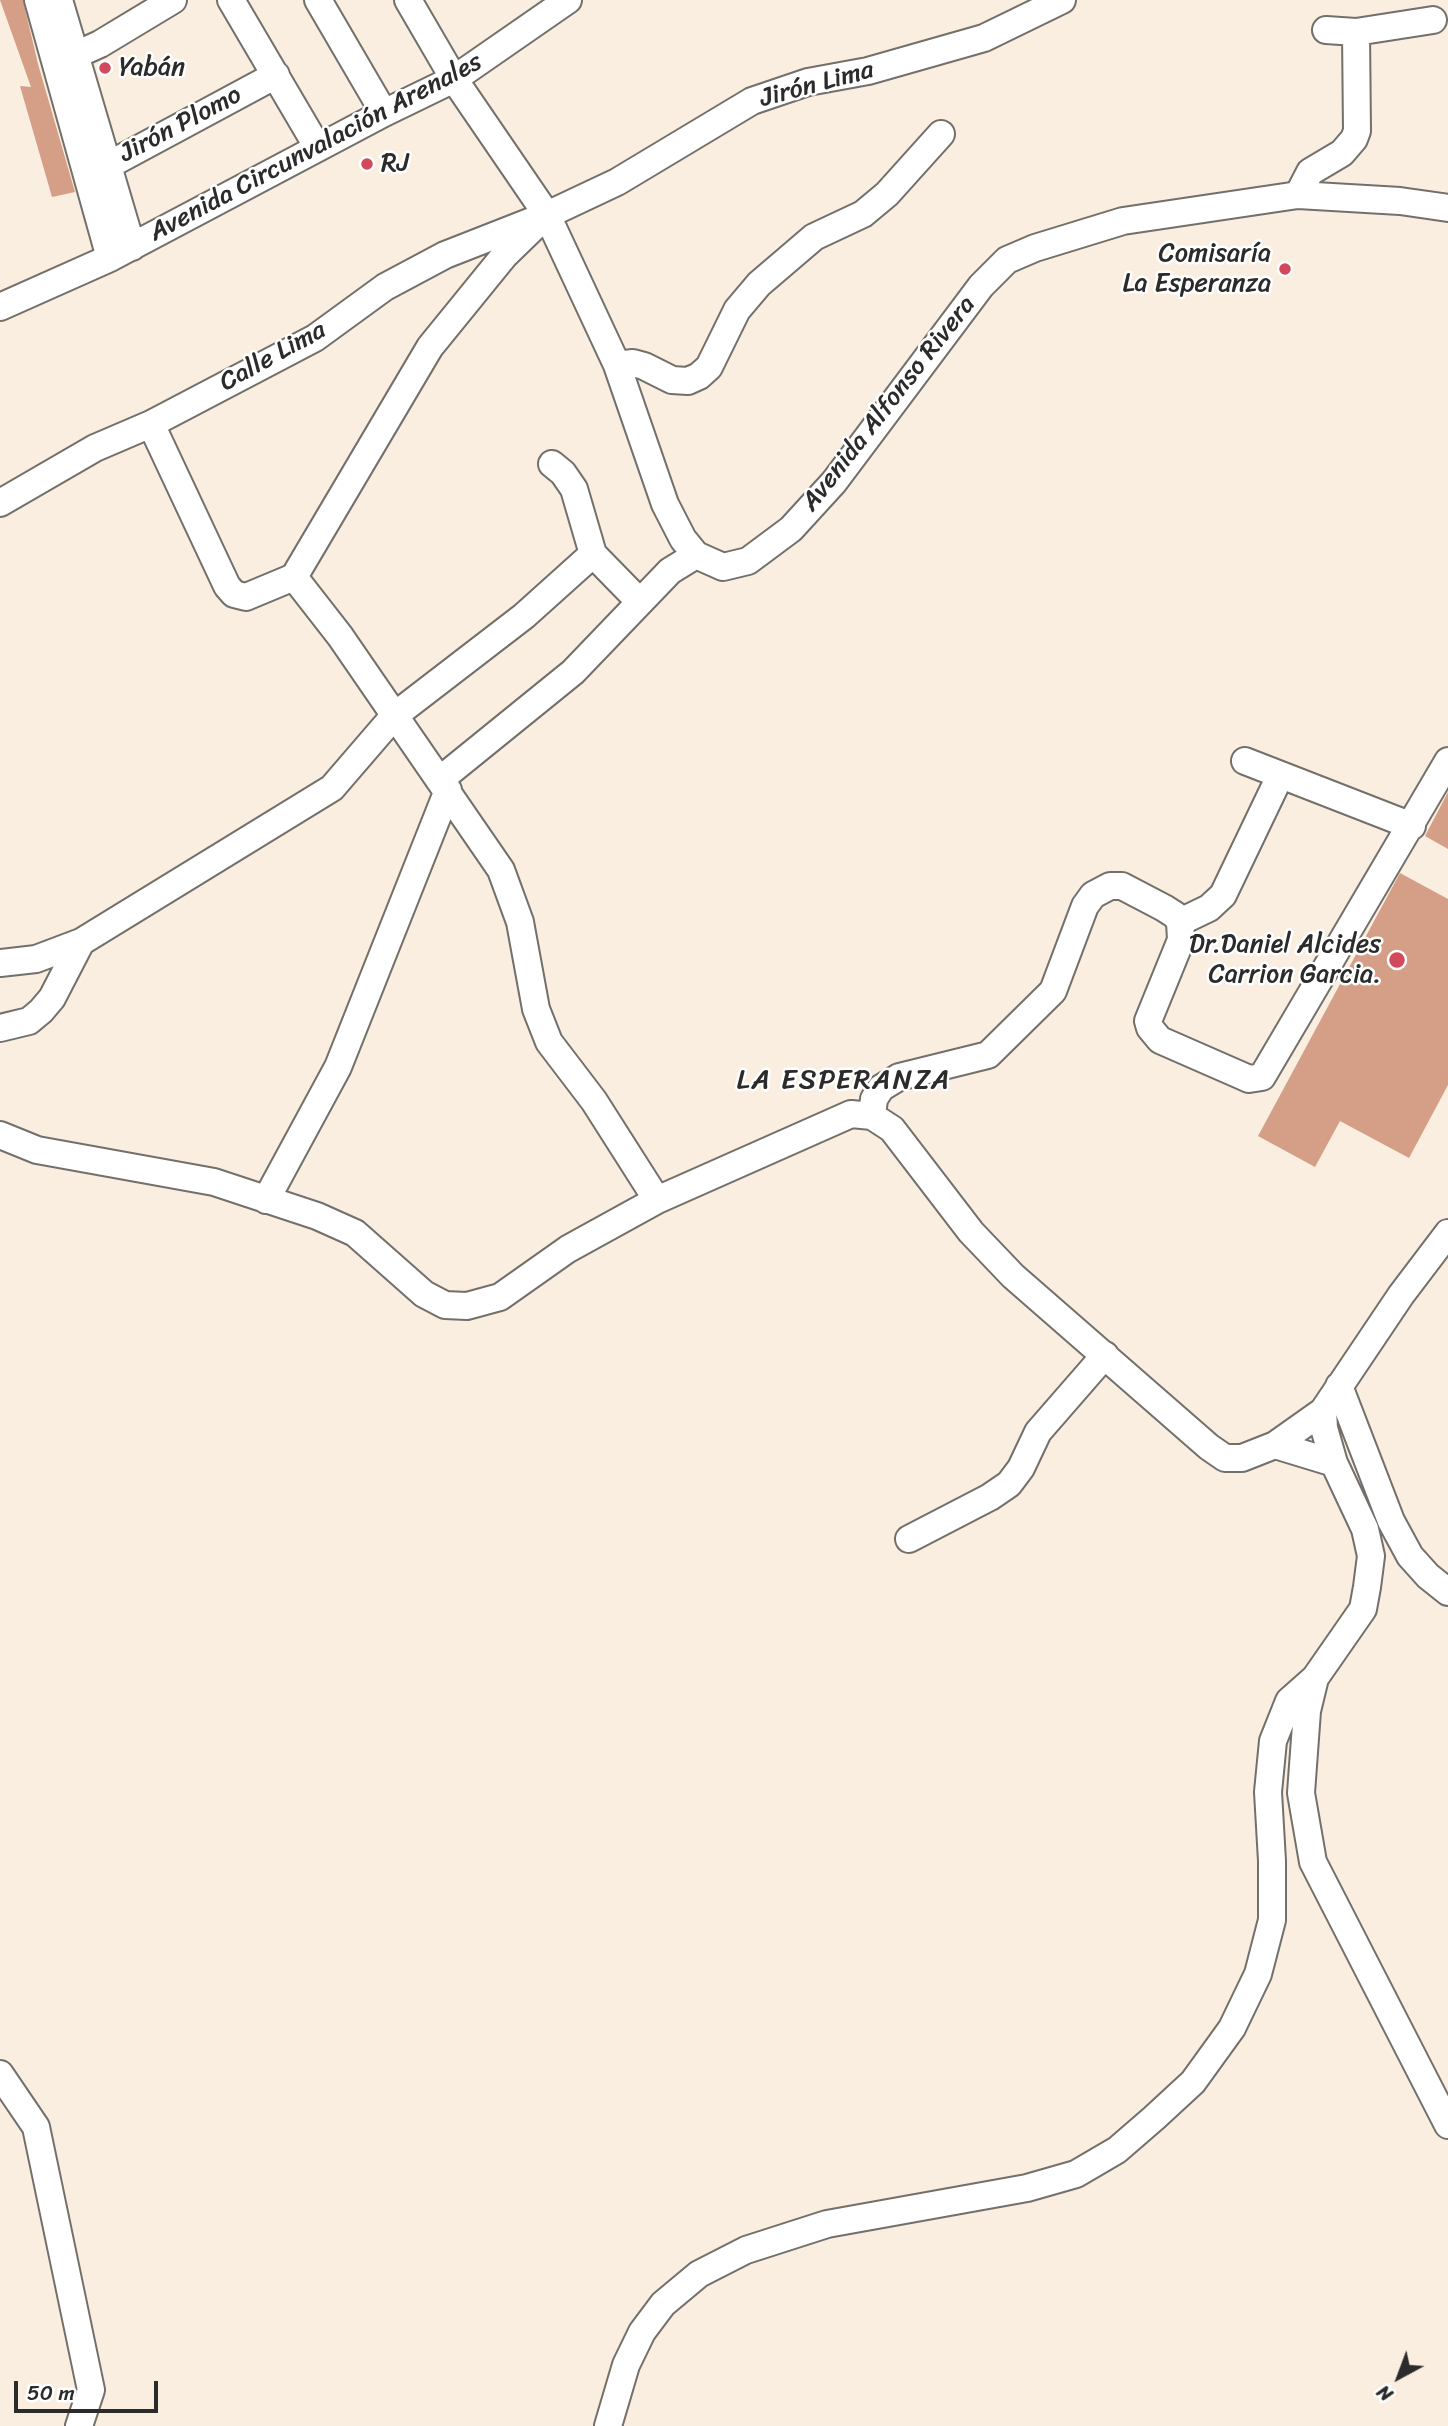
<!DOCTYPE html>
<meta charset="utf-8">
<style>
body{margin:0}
#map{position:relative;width:1448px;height:2426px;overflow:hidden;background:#f9eedf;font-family:Sriracha,sans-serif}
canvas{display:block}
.north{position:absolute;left:1364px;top:2342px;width:70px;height:70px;-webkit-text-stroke:5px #fff;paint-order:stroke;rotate:221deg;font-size:19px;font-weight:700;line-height:28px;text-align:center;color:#2b2b2b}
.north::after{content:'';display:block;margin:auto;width:24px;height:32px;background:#2b2b2b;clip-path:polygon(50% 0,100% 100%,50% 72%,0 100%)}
.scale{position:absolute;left:14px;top:2381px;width:144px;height:32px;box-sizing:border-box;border:4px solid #2b2b2b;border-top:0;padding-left:9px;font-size:21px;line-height:24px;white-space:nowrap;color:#2b2b2b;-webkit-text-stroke:5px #fff;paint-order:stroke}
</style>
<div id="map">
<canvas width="1448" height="2426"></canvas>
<div class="north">N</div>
<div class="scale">50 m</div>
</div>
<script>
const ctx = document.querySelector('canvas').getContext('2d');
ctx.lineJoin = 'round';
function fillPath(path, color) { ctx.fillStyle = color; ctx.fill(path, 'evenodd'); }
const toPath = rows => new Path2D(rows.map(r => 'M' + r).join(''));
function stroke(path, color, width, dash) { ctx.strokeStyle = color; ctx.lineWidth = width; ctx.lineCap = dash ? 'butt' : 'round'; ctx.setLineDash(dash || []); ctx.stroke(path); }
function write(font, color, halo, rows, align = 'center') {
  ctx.font = font + ' Sriracha,sans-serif'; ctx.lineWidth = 5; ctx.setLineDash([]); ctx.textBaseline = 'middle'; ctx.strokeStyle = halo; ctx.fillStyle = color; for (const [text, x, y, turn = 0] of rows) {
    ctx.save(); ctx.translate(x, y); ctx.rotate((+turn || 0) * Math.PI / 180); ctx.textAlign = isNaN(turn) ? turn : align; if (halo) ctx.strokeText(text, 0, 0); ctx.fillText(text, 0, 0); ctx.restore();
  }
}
const building = toPath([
 [0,0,23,0,38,64,75,192,52,197,20,86,31,87],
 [1448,792,1448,849,1425,836],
 [1400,873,1448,899,1448,1085,1409,1158,1340,1121,1315,1167,1258,1136]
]);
const minor = toPath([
 [38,0,110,258],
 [59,0,132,247],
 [231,0,318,148],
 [318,0,384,113],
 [408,0,454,79,547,215,617,365,665,504,683,539,696,555,723,567,748,561,791,529,834,482,981,286,1007,260,1035,248,1123,221,1298,195,1400,201,1448,208],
 [1326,30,1356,32],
 [60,62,100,44,173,0],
 [92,174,276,75],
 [1298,195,1310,172,1342,153,1354,139,1357,131,1356,32,1433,20],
 [538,223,504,256,430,347,294,577,340,636,501,870,520,922,536,1009,549,1042,594,1101,657,1200],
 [0,307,110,258,384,113,454,79,568,0],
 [617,365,633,363,644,366,672,380,688,381,699,376,709,367,737,310,759,284,814,237,863,214,887,194,941,134],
 [151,424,227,586,234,594,246,597,294,577],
 [552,464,563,473,574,489,593,554,639,601],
 [0,503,95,448,151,424,315,338,385,287,445,255,547,215,617,182,752,101,808,82,868,71,984,38,1062,0],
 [1245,761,1412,826],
 [441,779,573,672,670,571,696,555],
 [1180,922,1209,908,1223,895,1280,776],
 [0,963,36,959,81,942,332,788,394,716,524,616,593,554],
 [0,1028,29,1021,41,1011,52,998,81,942],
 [872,1116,874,1099,881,1088,899,1077,988,1055,1053,991,1085,906,1093,895,1110,886,1122,886,1164,908,1175,915,1180,922,1181,940,1148,1021,1150,1028,1160,1040,1240,1075,1249,1079,1262,1077,1448,761],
 [0,1135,37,1150,214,1182,317,1216,355,1233,424,1294,445,1305,467,1306,500,1297,568,1249,657,1200,851,1114,872,1116,892,1129,971,1232,1013,1276,1209,1447,1225,1458,1242,1458,1275,1445,1323,1411],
 [266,1200,338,1067,448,790],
 [1339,1386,1391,1521,1410,1556,1428,1576,1448,1592],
 [1275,1445,1334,1463],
 [909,1539,990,1497,1009,1484,1021,1468,1038,1432,1105,1355],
 [1315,1678,1307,1711,1301,1793,1313,1862,1448,2125],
 [0,2074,36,2127,91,2390,79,2426],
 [608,2426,626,2365,642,2332,663,2304,699,2274,746,2250,827,2224,1027,2188,1076,2174,1117,2150,1154,2118,1193,2082,1232,2028,1258,1974,1272,1920,1272,1861,1268,1792,1273,1741,1289,1701,1315,1678,1363,1609,1367,1587,1371,1556,1365,1529,1334,1463,1324,1428,1323,1411,1401,1295,1448,1233]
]);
const markers = [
 [105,68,7,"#d1495b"],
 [367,164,7,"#d1495b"],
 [1285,269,7,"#d1495b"],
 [1397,960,9,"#d1495b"]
];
const poiNames = [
 ["Yabán",119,68],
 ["RJ",381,164],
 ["Comisaría",1271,254,"right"],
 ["La Esperanza",1271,284,"right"],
 ["Dr.Daniel Alcides",1381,945,"right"],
 ["Carrion Garcia.",1381,975,"right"]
];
const streetNames = [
 ["Jirón Lima",817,85,-15],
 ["Jirón Plomo",181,125,-28],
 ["Avenida Circunvalación Arenales",316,148,-28],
 ["Calle Lima",273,357,-29],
 ["Avenida Alfonso Rivera",889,404,-52]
];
const neighbourhoodNames = [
 ["LA ESPERANZA",844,1081]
];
fillPath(building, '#d59f87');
stroke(minor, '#736f6a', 30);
stroke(minor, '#fff', 26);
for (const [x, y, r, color] of markers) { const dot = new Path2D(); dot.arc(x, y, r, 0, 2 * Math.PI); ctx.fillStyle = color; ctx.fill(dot); stroke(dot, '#fff', 2.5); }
write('26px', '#2b2b2b', '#fff', poiNames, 'left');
write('26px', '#2b2b2b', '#fff', streetNames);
ctx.letterSpacing = '2px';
write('28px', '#2b2b2b', '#fff', neighbourhoodNames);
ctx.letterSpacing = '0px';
</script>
